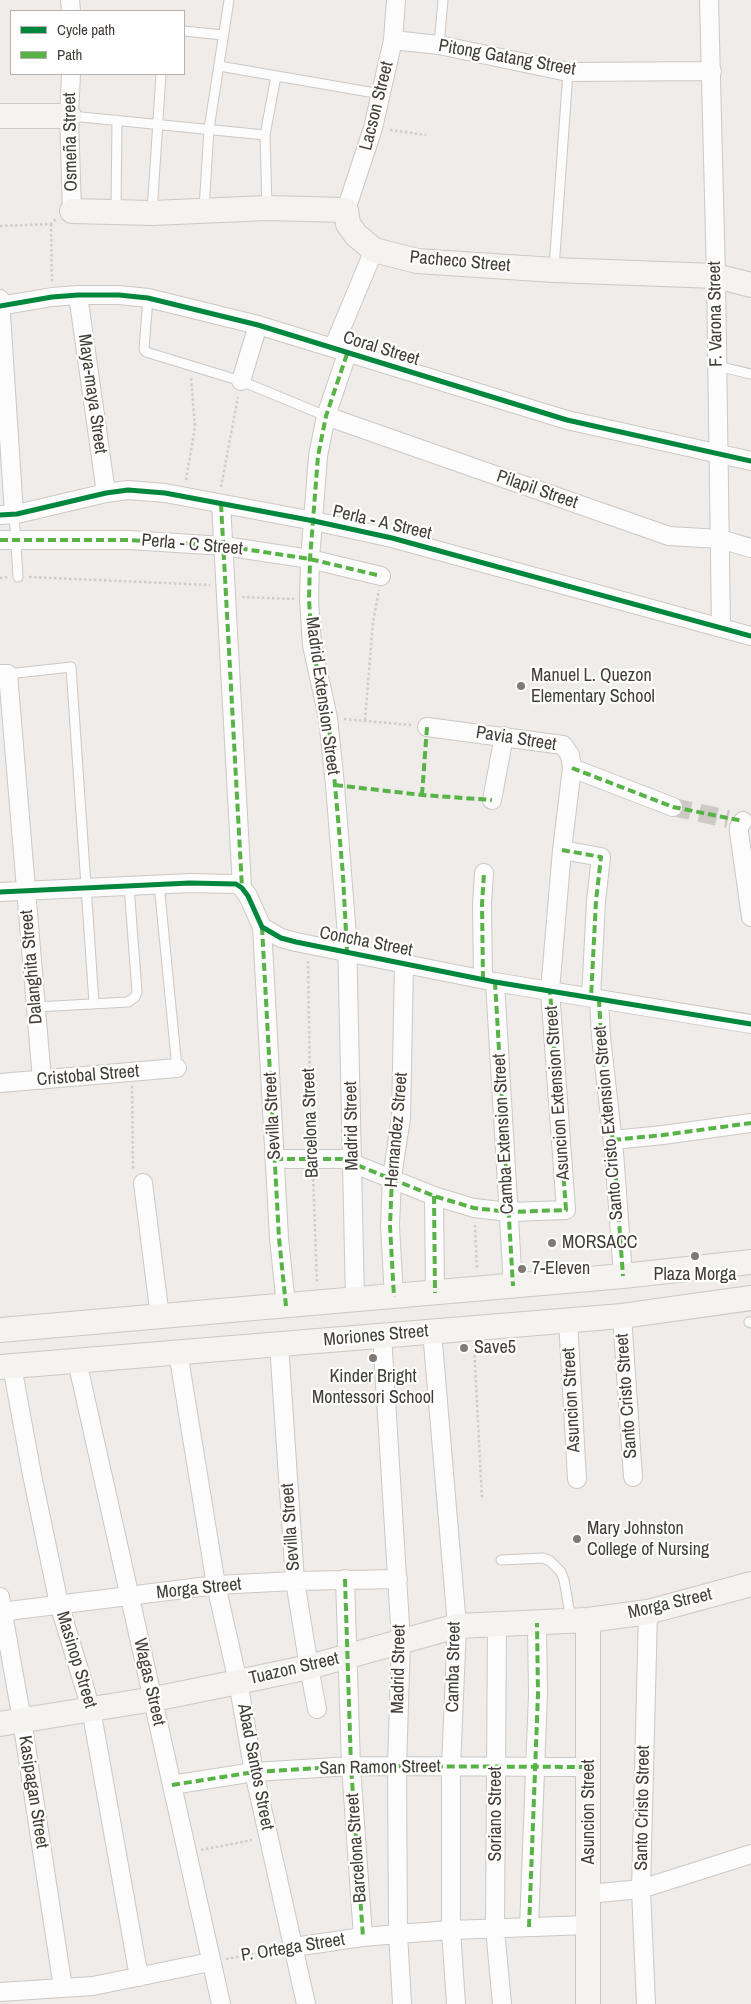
<!DOCTYPE html>
<meta charset="utf-8">
<style>
body{margin:0}
#map{position:relative;width:751px;height:2004px;overflow:hidden;background:#efece9;font-family:"Archivo Narrow",sans-serif}
canvas{display:block}
.legend{position:absolute;left:10px;top:10px;width:175px;height:65px;box-sizing:border-box;background:#fff;border:1px solid #b4b1af;margin:0;padding:6px 9px;list-style:none;font-size:15px;color:#433d37}
.legend li{display:flex;align-items:center;gap:10px;height:25px}
.legend b{width:25px;border:1px solid #b4b1af}
</style>
<div id="map">
<canvas width="751" height="2004"></canvas>
<ul class="legend">
<li><b style="height:6px;background:#00873e"></b>Cycle path</li>
<li><b style="height:6px;background:#57b346"></b>Path</li>
</ul>
</div>
<script>
const ctx = document.querySelector('canvas').getContext('2d');
ctx.lineJoin = 'round';
const toPath = rows => new Path2D(rows.map(r => 'M' + r).join(''));
function stroke(path, color, width, dash) { ctx.strokeStyle = color; ctx.lineWidth = width; ctx.lineCap = dash ? 'butt' : 'round'; ctx.setLineDash(dash || []); ctx.stroke(path); }
function write(font, color, halo, rows, align = 'center') {
  ctx.font = font + ' "Archivo Narrow",sans-serif'; ctx.lineWidth = 4.5; ctx.setLineDash([]); ctx.textBaseline = 'middle'; ctx.strokeStyle = halo; ctx.fillStyle = color; for (const [text, x, y, turn = 0] of rows) {
    ctx.save(); ctx.translate(x, y); ctx.rotate((+turn || 0) * Math.PI / 180); ctx.textAlign = isNaN(turn) ? turn : align; if (halo) ctx.strokeText(text, 0, 0); ctx.fillText(text, 0, 0); ctx.restore();
  }
}
const streetTunnel = toPath([
 [673,807,728,819]
]);
const path = toPath([
 [390,130,426,135],
 [51,224,52,283],
 [0,226,51,224,56,219],
 [186,480,195,427,191,377],
 [221,487,238,397],
 [29,577,210,585],
 [0,578,8,577],
 [242,597,294,599],
 [344,719,411,725],
 [365,720,373,622,379,590],
 [308,961,311,1143],
 [132,1086,133,1171],
 [313,1174,317,1283],
 [475,1225,477,1269],
 [474,1345,482,1499],
 [201,1850,252,1840],
 [226,1959,277,1950]
]);
const lane = toPath([
 [184,31,223,35],
 [439,45,443,0],
 [219,66,381,94],
 [71,116,265,135],
 [267,208,265,135,276,76],
 [204,209,209,129,229,0],
 [116,211,117,120],
 [152,213,161,74],
 [554,268,568,72],
 [148,298,144,349,146,352,241,381,326,416],
 [717,366,751,374],
 [14,514,18,577],
 [8,674,71,667,94,1003],
 [159,884,177,1068],
 [36,1007,128,1002,135,997,137,992,129,886],
 [749,1322,751,1323],
 [501,1560,543,1558,550,1561,561,1572,564,1580,571,1620]
]);
const street = toPath([
 [70,0,71,11],
 [709,0,716,276,721,628],
 [393,40,439,45,568,72,712,71],
 [71,74,69,116,72,211],
 [346,210,373,128,393,40,396,0],
 [78,295,106,493],
 [0,299,14,514],
 [0,306,52,297,78,295,119,295,148,298,258,325,567,420,751,461],
 [333,348,374,250],
 [347,354,326,416,318,456,310,559,309,600,312,645,328,718,335,785,347,936,355,1300],
 [241,381,258,325],
 [326,416,669,536,720,539,751,548],
 [221,504,242,888],
 [0,515,17,514,106,493,128,490,165,493,314,521,392,538,751,636],
 [0,540,129,540,224,546,310,559,381,576],
 [0,674,8,674,42,1080],
 [572,768,673,807],
 [492,800,504,736],
 [743,821,739,827,739,832,751,917],
 [562,850,601,857,596,901,591,998],
 [0,892,190,883,236,884,242,888,248,896,262,927,281,938,296,942,495,982,751,1024],
 [262,927,279,1238,286,1306],
 [483,979,482,904,484,873],
 [495,982,513,1286],
 [599,999,601,1037,614,1152,623,1276],
 [0,1083,177,1068],
 [613,1140,663,1135,751,1123],
 [275,1159,342,1159,434,1196,474,1208,509,1212,566,1210,550,991,562,850,572,768,570,755,563,745,427,727],
 [143,1183,160,1317],
 [434,1196,435,1293],
 [394,1297,390,1226,392,1177,401,1118,404,963],
 [622,1316,633,1477],
 [568,1320,577,1479],
 [432,1331,457,1626,451,1767,451,1930,456,2004],
 [382,1335,401,1641,397,1767,398,1934,402,2004],
 [279,1344,295,1581,309,1667,317,1709],
 [178,1352,216,1585,238,1682,254,1772,306,2004],
 [77,1361,221,2004],
 [10,1366,14,1377,32,1475,59,1604,91,1709,139,1977],
 [345,1579,351,1766,363,1937],
 [0,1597,22,1720,63,1988],
 [0,1612,216,1585,295,1581,398,1579],
 [497,1624,495,1929,502,2004],
 [172,1785,254,1772,351,1766,589,1767],
 [588,1894,641,1889,751,1854],
 [529,1927,538,1694,537,1623],
 [294,1947,363,1937,398,1934,451,1930,588,1925],
 [0,1992,93,1986,210,1962],
 [646,2004,641,1889,648,1612]
]);
const secondary = toPath([
 [0,116,69,116],
 [72,211,152,213,267,208,346,210,348,224,356,235,374,250,417,261,554,270,716,276,751,285],
 [0,1330,623,1276,751,1262],
 [0,1367,622,1316,751,1298],
 [0,1724,154,1699,238,1682,309,1667,457,1626,588,1620,648,1612,751,1584],
 [588,2004,588,1620]
]);
const quiet = toPath([
 [347,354,326,416,318,456,310,559,309,600,312,645,328,718,335,785,343,875,347,951],
 [221,504,242,888],
 [0,540,129,540,224,546,310,559,381,576],
 [572,768,673,807,743,821],
 [335,785,422,795,492,800],
 [422,795,427,727],
 [562,850,601,857,596,901,591,998],
 [262,927,279,1238,286,1306],
 [483,979,482,904,484,873],
 [495,982,513,1286],
 [599,999,601,1037,614,1152,623,1276],
 [613,1140,663,1135,751,1123],
 [275,1159,342,1159,434,1196,474,1208,509,1212,566,1210,550,991],
 [392,1177,390,1226,394,1297],
 [434,1196,435,1293],
 [345,1579,351,1766,363,1937],
 [172,1785,254,1772,351,1766,589,1767],
 [529,1927,538,1694,537,1623]
]);
const cycleway = toPath([
 [0,306,52,297,78,295,119,295,148,298,258,325,567,420,751,461],
 [0,515,17,514,106,493,128,490,165,493,314,521,392,538,751,636],
 [0,892,190,883,236,884,242,888,248,896,262,927,281,938,296,942,495,982,751,1024]
]);
const markers = [
 [521,686,5,"#7f7a75"],
 [552,1243,5,"#7f7a75"],
 [695,1256,5,"#7f7a75"],
 [522,1269,5,"#7f7a75"],
 [464,1348,5,"#7f7a75"],
 [373,1358,5,"#7f7a75"],
 [577,1539,5,"#7f7a75"]
];
const streetNames = [
 ["Pitong Gatang Street",507,58,10],
 ["Lacson Street",377,106,-76],
 ["Osmeña Street",71,142,-91],
 ["Pacheco Street",460,262,5],
 ["F. Varona Street",716,314,-91],
 ["Coral Street",381,349,17],
 ["Maya-maya Street",92,394,82],
 ["Pilapil Street",537,490,19],
 ["Perla - A Street",382,523,13],
 ["Perla - C Street",192,545,5],
 ["Madrid Extension Street",322,696,82],
 ["Pavia Street",516,739,9],
 ["Concha Street",366,942,11],
 ["Dalanghita Street",32,967,-95],
 ["Cristobal Street",88,1076,-5],
 ["Asuncion Extension Street",558,1093,-94],
 ["Sevilla Street",273,1116,-93],
 ["Barcelona Street",311,1123,-92],
 ["Santo Cristo Extension Street",609,1123,-95],
 ["Madrid Street",352,1126,-91],
 ["Hernandez Street",397,1130,-85],
 ["Camba Extension Street",504,1134,-93],
 ["Moriones Street",376,1336,-5],
 ["Santo Cristo Street",627,1396,-94],
 ["Asuncion Street",572,1400,-93],
 ["Sevilla Street",291,1527,-94],
 ["Morga Street",199,1589,-6],
 ["Morga Street",670,1604,-13],
 ["Masinop Street",76,1660,73],
 ["Camba Street",454,1667,-89],
 ["Tuazon Street",294,1669,-13],
 ["Madrid Street",399,1669,-89],
 ["Wagas Street",149,1682,77],
 ["Abad Santos Street",255,1767,79],
 ["San Ramon Street",380,1768,-1],
 ["Kasipagan Street",33,1792,81],
 ["Santo Cristo Street",643,1808,-89],
 ["Asuncion Street",589,1812,-90],
 ["Soriano Street",496,1814,-90],
 ["Barcelona Street",357,1848,-94],
 ["P. Ortega Street",293,1948,-9]
];
const poiNames = [
 ["Manuel L. Quezon",531,676],
 ["Elementary School",531,697],
 ["MORSACC",562,1243],
 ["7-Eleven",532,1269],
 ["Plaza Morga",695,1275,"center"],
 ["Save5",474,1348],
 ["Kinder Bright",373,1377,"center"],
 ["Montessori School",373,1398,"center"],
 ["Mary Johnston",587,1529],
 ["College of Nursing",587,1550]
];
stroke(streetTunnel, '#cdc9c5', 18, [18, 9]);
stroke(lane, '#cbc8c5', 11);
stroke(street, '#cbc8c5', 20);
stroke(secondary, '#cdc8c1', 26);
stroke(path, '#cfcdcb', 2.5, [2.5, 2.5]);
stroke(lane, '#fdfcfc', 9);
stroke(street, '#fdfcfc', 18);
stroke(secondary, '#f5f3ef', 24);
stroke(quiet, '#57b346', 4, [8, 4]);
stroke(cycleway, '#00873e', 5);
for (const [x, y, r, color] of markers) { const dot = new Path2D(); dot.arc(x, y, r, 0, 2 * Math.PI); ctx.fillStyle = color; ctx.fill(dot); stroke(dot, '#fff', 2); }
write('18px', '#433d37', '#fff', streetNames);
write('18px', '#433d37', '#fff', poiNames, 'left');
</script>
